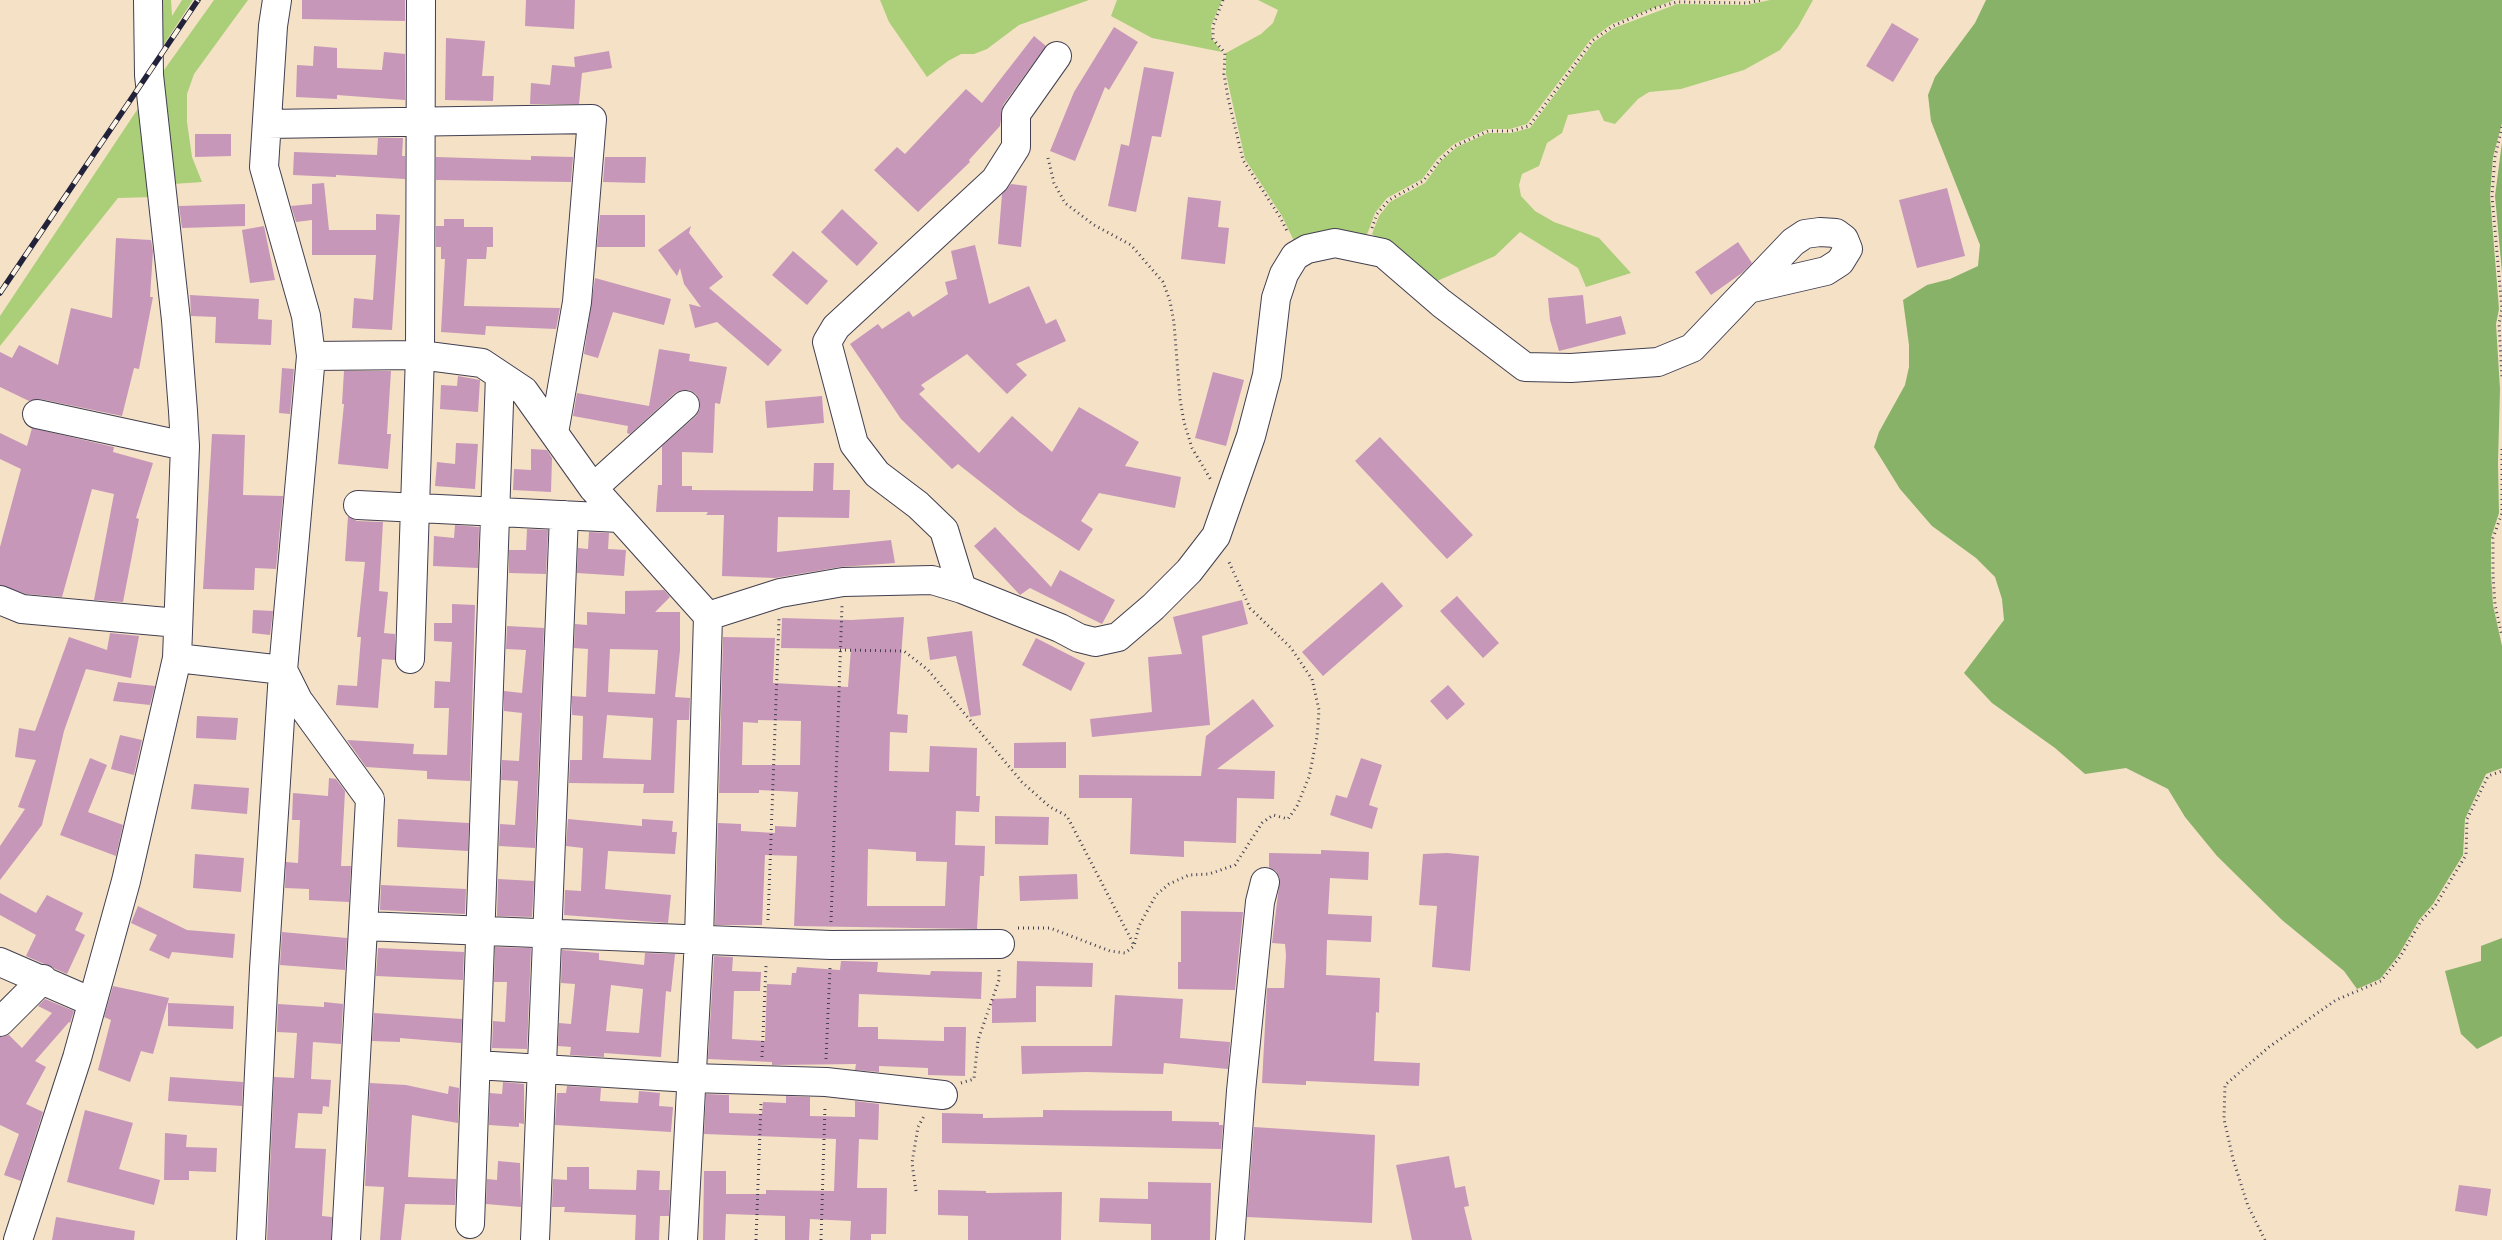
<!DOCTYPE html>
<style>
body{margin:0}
canvas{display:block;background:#f4e1c6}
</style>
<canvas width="2502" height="1240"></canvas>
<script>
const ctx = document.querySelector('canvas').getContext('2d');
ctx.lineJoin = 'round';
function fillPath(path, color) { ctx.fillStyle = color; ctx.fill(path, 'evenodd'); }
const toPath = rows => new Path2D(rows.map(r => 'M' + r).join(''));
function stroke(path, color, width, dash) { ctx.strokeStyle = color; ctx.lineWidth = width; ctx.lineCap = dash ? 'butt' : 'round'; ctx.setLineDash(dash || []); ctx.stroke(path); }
const green = toPath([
 [160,0,171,0,172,16,182,0,193,0,157,55],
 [214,0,248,0,194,74,187,94,187,122,192,157,202,182,173,184,159,77],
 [880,0,1089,0,1019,25,987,49,974,54,961,54,948,61,927,77,889,22],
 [1117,0,1222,0,1211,26,1212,39,1222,52,1152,38,1111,16],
 [1258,0,1674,0,1612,24,1591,39,1527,124,1510,129,1488,129,1454,144,1438,158,1422,179,1387,198,1375,213,1368,232,1362,242,1295,243,1282,216,1245,159,1226,74,1226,53,1261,34,1273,23,1278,10],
 [1770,0,1813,0,1798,27,1780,50,1744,70,1681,89,1649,92,1638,99,1615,124,1604,121,1599,110,1568,115,1562,133,1547,143,1539,166,1522,174,1519,185,1521,196,1535,211,1554,222,1599,238,1631,273,1586,287,1578,268,1520,232,1495,256,1437,281,1372,234,1379,216,1390,202,1425,183,1441,161,1457,147,1488,133,1511,133,1530,128,1594,42,1614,28,1677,4,1747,5],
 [143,101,153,197,118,198,0,346,0,316]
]);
const forest = toPath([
 [1986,0,2502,0,2502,123,2493,157,2490,196,2499,309,2496,324,2500,389,2498,463,2499,513,2491,538,2491,574,2493,605,2502,646,2502,768,2486,774,2465,819,2463,855,2433,904,2419,920,2398,956,2380,979,2357,989,2344,971,2282,920,2217,856,2185,817,2168,789,2126,768,2085,774,2055,748,1992,703,1964,673,2004,620,2002,599,1995,577,1976,558,1932,526,1900,489,1874,447,1879,432,1905,385,1909,367,1909,345,1903,300,1927,285,1950,279,1978,266,1980,245,1931,121,1928,95,1935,77,1975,23],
 [2502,142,2502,273,2495,196],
 [2502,938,2502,1036,2477,1049,2461,1034,2445,971,2481,961,2481,946]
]);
const building = toPath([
 [302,0,405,0,405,21,302,19],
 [526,0,575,0,574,29,525,26],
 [1892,23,1919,39,1893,82,1866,66],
 [1114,27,1138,42,1109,90,1105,87,1075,161,1050,151,1074,92],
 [1034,36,1046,46,1003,105,1000,126,969,160,970,162,918,212,874,170,897,147,905,154,966,89,982,103],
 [446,38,485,41,482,76,494,76,493,101,445,100],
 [314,46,337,48,337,68,382,70,384,52,405,54,405,100,337,95,337,99,296,97,297,65,313,66],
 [609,51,612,68,582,73,579,104,530,104,531,83,550,85,552,65,575,67,574,57],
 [1144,67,1174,72,1161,137,1152,136,1136,212,1108,206,1121,144,1129,146],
 [195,134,231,134,231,156,195,157],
 [378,138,403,138,402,156,405,156,405,179,336,175,336,177,293,175,294,152,377,155],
 [531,156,573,157,571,182,436,180,436,157,531,160],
 [605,157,646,157,645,183,603,182],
 [324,183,329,230,376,230,376,214,400,215,392,330,352,328,354,298,373,300,376,255,312,255,312,220,296,222,291,206,312,204,312,184],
 [1011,184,1027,186,1021,247,998,244,1002,194],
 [1947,188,1965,256,1917,268,1899,200],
 [1188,197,1221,201,1218,227,1229,228,1225,264,1181,259],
 [245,204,245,226,182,228,179,206],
 [842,209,878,243,857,266,821,232],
 [600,215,645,215,645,247,597,247],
 [444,219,464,219,464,227,493,227,493,247,487,247,486,259,467,259,464,306,560,308,556,329,486,326,485,335,441,332,445,259,441,259,441,247,436,247,436,226,444,226],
 [264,226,275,280,250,283,242,230],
 [691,226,689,233,723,277,709,288,782,350,768,366,717,322,695,328,689,304,701,307,684,284,680,268,677,276,658,250],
 [116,238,151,240,153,251,150,297,153,297,139,369,134,368,122,416,40,399,29,401,0,387,0,352,12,358,19,345,58,365,71,308,112,318],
 [1738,242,1752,263,1742,273,1711,295,1695,272],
 [975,245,989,304,1029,286,1046,324,1056,319,1066,341,1016,364,1027,375,1007,394,967,354,921,385,925,389,919,394,979,453,1012,416,1052,452,1079,407,1139,442,1125,466,1181,477,1175,508,1099,493,1081,521,1093,529,1079,551,1020,513,958,464,952,469,901,419,850,344,878,324,882,329,909,311,913,317,948,294,945,282,957,279,951,251],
 [793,251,828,281,807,305,772,275],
 [595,278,671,299,664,325,613,312,598,358,584,354],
 [190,295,259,299,258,319,272,320,271,345,215,343,216,317,191,316],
 [1583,295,1586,324,1621,316,1626,334,1559,351,1550,320,1548,298],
 [659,349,690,354,689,361,727,367,720,404,715,403,713,453,682,452,682,486,692,486,692,490,813,491,814,463,834,463,833,490,850,490,849,518,778,517,777,552,891,540,895,563,840,567,775,578,722,576,724,515,706,515,708,512,656,512,658,485,662,485,662,446,696,416,700,409,700,402,696,394,689,390,682,390,675,393,630,434,627,433,628,426,573,416,577,393,649,406],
 [282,368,294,369,290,414,279,413],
 [344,371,391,371,387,434,391,434,388,469,338,464,344,404,342,404],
 [1213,372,1244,380,1226,446,1195,438],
 [458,376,480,380,478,412,440,409,441,385,457,386],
 [822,396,824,423,767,428,765,401],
 [32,428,114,447,113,452,153,463,136,518,139,519,123,602,94,600,114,494,92,489,62,597,26,594,0,585,0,547,21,469,0,459,0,433,27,446],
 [212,434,245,435,243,495,283,496,276,569,255,568,254,590,203,589],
 [1380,437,1473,535,1447,559,1355,461],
 [456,443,478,444,475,489,435,486,437,462,455,464],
 [531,449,547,450,552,458,551,492,513,490,514,469,531,470],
 [348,516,357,521,383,522,379,591,388,592,384,633,395,634,395,660,382,659,378,708,336,705,338,685,357,686,361,637,357,637,365,562,345,561],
 [455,525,479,527,478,568,433,566,434,536,454,538],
 [995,527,1051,587,1060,570,1115,600,1102,624,1030,588,1020,595,974,546],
 [527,529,548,530,546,574,509,573,509,550,526,550],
 [589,532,609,533,608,549,626,550,624,576,577,573,578,548,588,549],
 [1382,582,1403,606,1323,676,1302,652],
 [664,590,670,597,655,612,680,612,680,650,675,697,690,698,689,720,677,720,674,793,643,793,644,784,569,783,570,760,582,760,583,716,572,715,572,696,586,697,588,649,574,648,575,624,587,625,587,612,625,614,625,591],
 [610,649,658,650,655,694,608,692],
 [607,715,653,718,651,760,603,758],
 [1457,596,1499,643,1483,658,1440,611],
 [1242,600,1248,624,1202,636,1210,725,1092,737,1090,719,1152,712,1148,657,1182,654,1173,617],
 [452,604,475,605,470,781,427,779,427,771,366,767,347,740,414,744,413,754,447,755,449,708,434,708,435,681,450,682,452,642,434,641,434,623,452,623],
 [253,610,273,611,270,635,252,633],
 [904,617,897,714,908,715,907,733,890,732,889,771,929,772,930,746,977,748,976,796,980,796,979,812,956,811,955,845,985,846,984,876,980,876,977,929,794,926,797,856,765,855,762,925,715,925,718,823,741,824,741,831,775,833,775,826,796,827,798,792,759,790,759,793,719,793,723,637,775,638,773,683,848,687,851,649,781,648,782,618,851,620],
 [758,720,801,721,800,765,742,765,743,722,758,723],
 [868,849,916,852,916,861,947,862,945,906,867,906],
 [507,626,544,628,535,848,499,846,500,824,515,825,518,781,501,780,502,760,519,761,522,713,504,711,504,691,522,693,526,650,506,649],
 [972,631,981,715,970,717,956,656,930,660,927,637],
 [110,633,139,636,131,678,86,669,64,731,42,825,0,880,0,846,25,809,18,807,36,760,15,757,19,728,35,731,69,637,107,650],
 [1036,638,1085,663,1071,691,1022,665],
 [118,682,155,686,150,705,113,701],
 [1448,685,1465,704,1447,720,1430,701],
 [1253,699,1274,726,1217,769,1275,771,1274,799,1237,798,1236,843,1184,841,1184,857,1130,854,1132,798,1079,798,1079,775,1201,776,1206,736],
 [197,716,238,718,236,740,196,738],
 [120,735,142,740,134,775,111,769],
 [1066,742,1066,768,1014,768,1014,743],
 [90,758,107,765,88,812,123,825,116,856,60,835],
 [1361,758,1382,765,1369,805,1378,808,1372,829,1330,815,1336,795,1347,798],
 [329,778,336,779,345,791,341,866,351,866,349,902,309,900,309,889,285,888,286,862,298,863,300,820,292,820,293,793,328,796],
 [194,784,249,788,247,814,191,809],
 [995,816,1049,817,1048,845,995,844],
 [398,819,469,823,468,851,397,847],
 [568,819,642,826,642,819,673,821,672,832,677,832,675,854,608,851,605,889,671,895,668,923,564,915,565,890,581,891,583,848,566,846],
 [1321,850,1369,852,1368,880,1330,878,1328,914,1372,916,1371,942,1327,940,1326,975,1380,978,1379,1013,1376,1012,1374,1061,1420,1063,1419,1086,1306,1081,1306,1085,1262,1083,1267,988,1284,988,1286,955,1285,944,1272,943,1280,878,1276,871,1269,867,1269,853,1321,854],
 [1447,853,1479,856,1470,971,1432,967,1437,906,1419,905,1423,854],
 [195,854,244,858,241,892,193,888],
 [1077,874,1078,899,1020,901,1019,876],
 [498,879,534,881,532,917,497,916],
 [381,885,466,889,465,914,380,910],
 [0,893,36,913,47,895,83,913,75,930,85,935,67,974,26,956,36,935,0,915],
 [138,906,187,930,235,934,233,958,172,952,169,959,149,950,157,935,131,923],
 [1181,911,1243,912,1235,990,1178,989,1178,962,1181,962],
 [282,932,347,938,345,970,280,965],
 [495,947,531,948,527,1049,492,1048,493,1021,505,1022,507,982,494,982],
 [378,948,464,952,463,980,376,976],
 [562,950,599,953,599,960,644,965,645,953,675,954,671,992,666,991,661,1057,604,1053,604,1057,570,1055,571,1047,558,1046,559,1023,571,1024,575,984,561,983],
 [611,985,643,989,639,1033,606,1031],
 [714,956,733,957,732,971,761,972,760,991,734,991,732,1039,765,1041,767,984,791,985,792,973,796,973,797,967,840,970,841,961,845,961,878,962,877,972,930,975,931,971,982,972,981,999,859,994,858,1027,878,1027,878,1039,944,1041,944,1027,966,1027,965,1076,928,1075,928,1068,879,1066,879,1072,855,1070,856,1064,772,1065,772,1062,708,1059],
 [1017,961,1093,963,1092,987,1036,986,1036,1022,992,1023,992,999,1016,998],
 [113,986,169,998,153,1054,141,1051,130,1082,98,1070,111,1020,104,1017],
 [1115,995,1183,999,1180,1038,1230,1042,1228,1069,1164,1063,1163,1074,1086,1072,1022,1074,1021,1046,1112,1046],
 [45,999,74,1011,70,1023,69,1022,35,1061,46,1067,26,1104,43,1112,21,1181,4,1175,19,1134,0,1125,0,1037,9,1035,22,1048,52,1013,38,1006],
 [324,1002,343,1004,341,1044,313,1042,311,1079,331,1080,329,1107,323,1106,322,1114,298,1113,295,1148,326,1149,322,1216,332,1217,331,1240,267,1240,274,1077,294,1078,297,1033,277,1032,278,1004,324,1007],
 [168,1003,234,1006,233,1029,168,1026],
 [374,1013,462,1019,461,1043,400,1038,400,1042,372,1041],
 [170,1077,243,1082,242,1106,168,1101],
 [503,1082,524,1084,524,1124,519,1123,519,1127,489,1125,490,1093,502,1094],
 [370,1083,406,1085,448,1094,449,1086,459,1088,458,1123,412,1115,408,1177,456,1179,455,1205,405,1204,401,1240,380,1240,384,1187,365,1186],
 [567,1086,601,1088,600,1101,638,1103,639,1091,660,1093,659,1106,673,1107,671,1132,555,1125,557,1093,566,1093],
 [706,1094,729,1095,729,1113,762,1114,763,1102,786,1103,786,1096,810,1097,810,1116,855,1117,855,1101,879,1104,878,1140,859,1139,857,1188,887,1188,886,1234,871,1234,871,1240,850,1240,851,1221,810,1219,809,1240,785,1240,785,1216,726,1214,725,1240,703,1240,704,1171,726,1171,726,1194,766,1194,766,1190,834,1191,836,1139,704,1134],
 [85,1110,133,1123,119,1169,160,1180,154,1205,67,1182],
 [1043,1110,1172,1111,1172,1121,1219,1122,1219,1125,1223,1125,1221,1149,942,1143,942,1113,983,1114,983,1118,1043,1117],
 [1254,1127,1375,1135,1372,1223,1247,1217],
 [165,1133,187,1135,186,1147,217,1148,216,1172,189,1171,189,1180,164,1180],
 [1449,1156,1455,1188,1465,1186,1469,1206,1464,1207,1472,1240,1412,1240,1396,1165],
 [498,1161,520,1163,521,1207,486,1204,487,1179,497,1180],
 [567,1167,589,1167,589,1189,636,1190,637,1170,660,1171,659,1190,670,1190,669,1216,660,1216,659,1240,635,1240,636,1215,564,1212,565,1207,552,1207,553,1179,567,1180],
 [1148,1182,1211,1183,1210,1240,1151,1240,1151,1224,1099,1222,1100,1198,1148,1199],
 [2459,1185,2491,1189,2487,1216,2455,1211],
 [938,1190,986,1191,986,1193,1062,1192,1061,1240,968,1240,968,1216,938,1215],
 [56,1217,135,1231,134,1240,52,1240]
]);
const path = toPath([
 [1223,0,1213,26,1213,39,1225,53,1224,74,1228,98,1243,160,1280,217,1288,233],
 [2502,127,2495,157,2492,196,2502,309,2499,324,2502,378],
 [1048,158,1054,183,1065,203,1094,225,1131,245,1163,282,1170,301,1174,323,1180,399,1184,422,1192,448,1211,480],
 [1372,228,1377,214,1389,200,1423,181,1440,160,1455,146,1488,131,1511,131,1529,126,1593,40,1613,26,1655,8,1677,2,1747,3,1762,0],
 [2502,449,2502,513,2493,538,2493,575,2495,605,2502,636],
 [840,650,904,651,928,670,1022,782,1050,807,1067,816,1134,945],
 [768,920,779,619],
 [831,922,842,606],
 [1018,928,1050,928,1110,951,1125,953,1134,946,1139,926,1156,895,1169,884,1189,875,1209,874,1235,865,1262,823,1273,815,1288,819,1297,806,1309,777,1317,737,1319,710,1312,679,1291,648,1250,608,1228,560],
 [762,1057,766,966],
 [826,1059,830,968],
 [961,1083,974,1079,978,1040,999,980,999,967],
 [916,1191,912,1163,918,1127,924,1116],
 [756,1240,761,1103],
 [821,1240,825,1106],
 [2265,1240,2248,1206,2233,1159,2224,1119,2225,1085,2269,1047,2336,1000,2381,981,2400,957,2421,921,2435,906,2466,855,2467,819,2488,776,2502,771]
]);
const minor = toPath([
 [267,124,592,119,577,302,554,433],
 [311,356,420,355,482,363,524,391,593,488,708,616,699,939,683,1240],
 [37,414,185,446],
 [593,488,685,405],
 [358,505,620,518],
 [962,589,944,530,918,505,877,474,854,444,827,342,836,327,995,180,1016,147,1016,114,1057,56],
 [0,600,22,609,178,623],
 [708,616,780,593,843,582,932,580,962,589,1060,628,1079,638,1095,642,1118,637,1153,607,1189,571,1216,536,1251,436,1267,375,1276,298,1284,274,1295,256,1307,249,1335,243,1383,253,1441,303,1525,367,1571,368,1658,362,1692,348,1793,242,1805,234,1820,232,1836,233,1844,239,1848,249,1840,262,1826,271,1748,289],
 [177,658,283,670,311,356,306,316,264,167,273,26,277,0],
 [410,659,420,355,421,0],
 [283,670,298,700,370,799,346,1240],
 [364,926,831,945,1000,944],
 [0,962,92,1002],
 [0,1022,43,979],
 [476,1065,691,1078,826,1082,943,1095],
 [470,1224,500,375],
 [18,1240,77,1058,126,881,177,658,185,446,183,411,176,320,149,75,148,0],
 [251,1240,264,969,283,672],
 [535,1240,564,515],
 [1230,1240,1241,1091,1260,902,1265,882]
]);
const rail = toPath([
 [0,293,198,0]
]);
fillPath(green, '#abcf78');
fillPath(forest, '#88b268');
fillPath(building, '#c797b9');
stroke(minor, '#423f50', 30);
stroke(path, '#423f50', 3, [1, 4]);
stroke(minor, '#fff', 28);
stroke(rail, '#22223b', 5.5);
stroke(rail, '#fcf5e5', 4, [11]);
</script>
